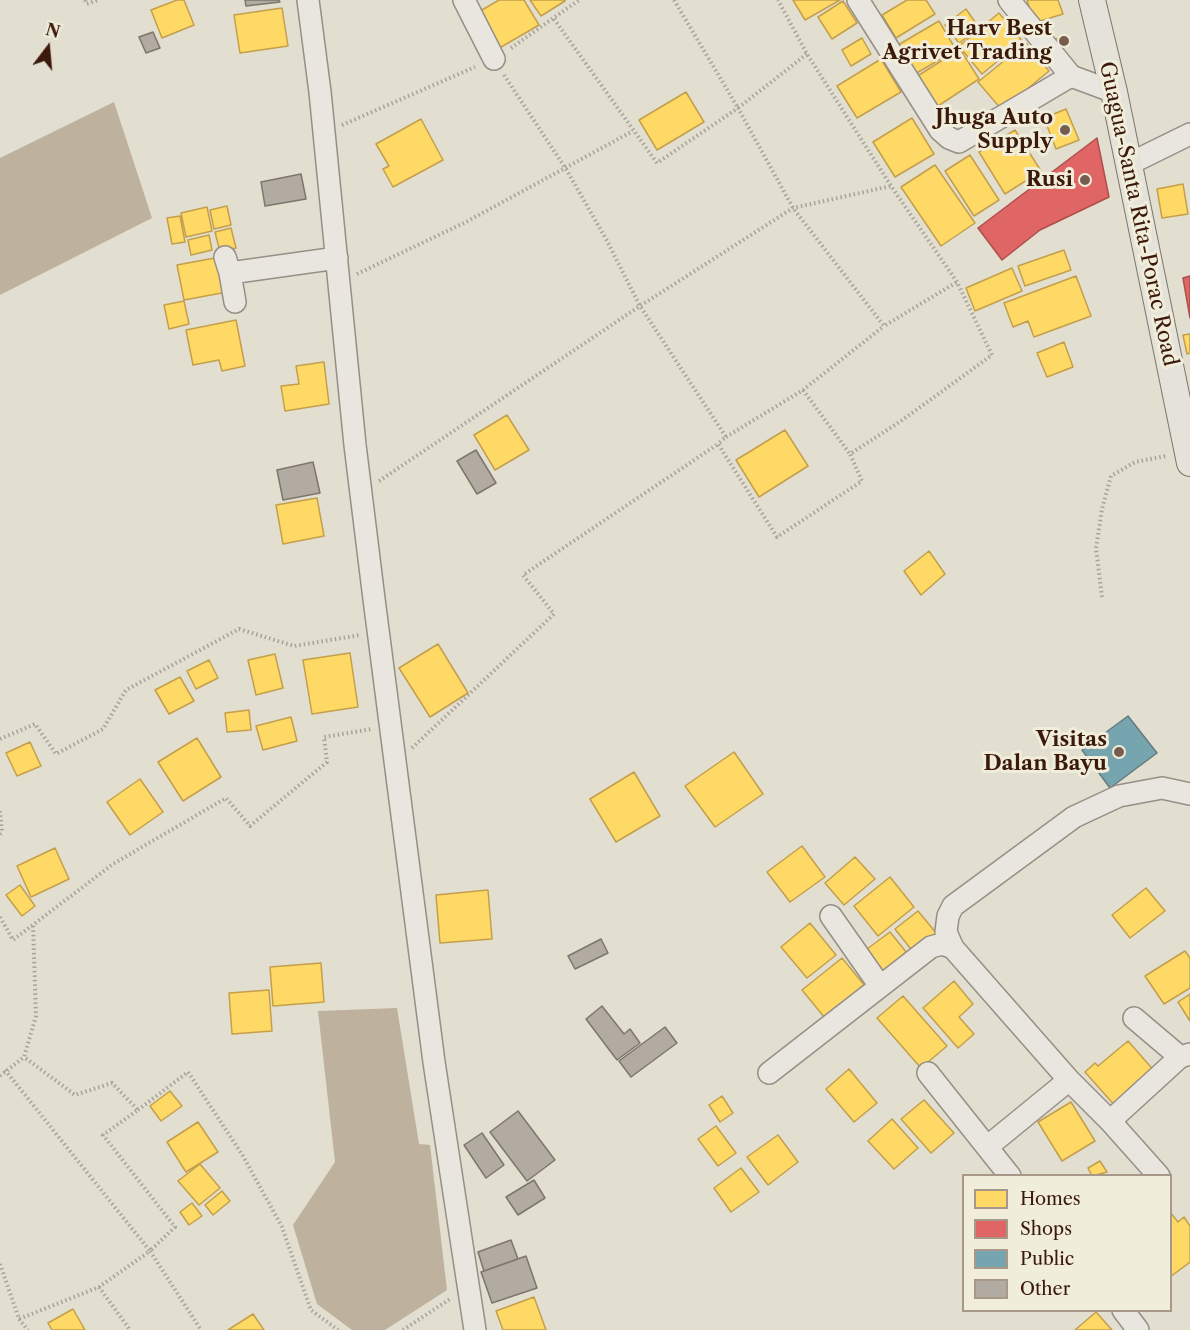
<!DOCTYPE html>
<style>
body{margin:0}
#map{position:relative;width:1190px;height:1330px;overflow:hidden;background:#e2ded0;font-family:"Libre Caslon Text",serif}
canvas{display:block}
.legend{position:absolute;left:962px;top:1174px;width:210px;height:138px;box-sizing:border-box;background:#f1eddb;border:2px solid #a89888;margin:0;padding:8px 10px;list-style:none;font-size:18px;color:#3b190b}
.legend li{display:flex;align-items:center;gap:12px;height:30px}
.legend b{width:30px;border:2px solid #a89888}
.north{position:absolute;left:18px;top:18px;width:60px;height:60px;-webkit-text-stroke:4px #f1eddb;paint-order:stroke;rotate:16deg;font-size:16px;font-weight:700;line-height:24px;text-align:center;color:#3b190b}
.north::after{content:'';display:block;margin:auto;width:21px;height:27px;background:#3b190b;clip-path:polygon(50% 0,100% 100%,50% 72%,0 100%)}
</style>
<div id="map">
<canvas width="1190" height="1330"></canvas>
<ul class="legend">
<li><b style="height:16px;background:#ffd966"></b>Homes</li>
<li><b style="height:16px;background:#e06666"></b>Shops</li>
<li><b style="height:16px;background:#76a5af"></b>Public</li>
<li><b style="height:16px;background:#b1aba1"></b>Other</li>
</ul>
<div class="north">N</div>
</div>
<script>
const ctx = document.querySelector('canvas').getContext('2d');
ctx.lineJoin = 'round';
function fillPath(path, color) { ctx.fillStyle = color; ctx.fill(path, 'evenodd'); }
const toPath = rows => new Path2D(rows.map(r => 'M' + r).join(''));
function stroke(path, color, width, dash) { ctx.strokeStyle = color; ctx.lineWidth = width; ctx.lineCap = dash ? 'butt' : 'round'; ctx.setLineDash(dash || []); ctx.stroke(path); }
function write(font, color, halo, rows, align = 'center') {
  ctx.font = font + ' "Libre Caslon Text",serif'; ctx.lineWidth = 6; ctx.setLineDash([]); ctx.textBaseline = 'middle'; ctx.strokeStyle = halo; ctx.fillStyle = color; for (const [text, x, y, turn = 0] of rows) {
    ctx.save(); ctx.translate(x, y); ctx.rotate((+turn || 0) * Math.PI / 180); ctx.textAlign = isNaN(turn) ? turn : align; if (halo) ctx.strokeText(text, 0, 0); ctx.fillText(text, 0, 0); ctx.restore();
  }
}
const water = toPath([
 [114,102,152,218,0,295,0,158],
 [397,1008,419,1144,430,1145,447,1290,385,1330,352,1330,317,1304,293,1225,335,1162,318,1011]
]);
const homes = toPath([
 [177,0,184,0,194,25,162,38,151,10,177,0],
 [499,0,524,0,539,25,496,50,475,14,499,0],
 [530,0,565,0,565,1,541,16,530,0],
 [793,0,840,0,805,20,793,0],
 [907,0,926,0,935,14,896,38,882,15,907,0],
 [1027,0,1058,0,1063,14,1034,23,1027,0],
 [843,1,857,23,832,39,818,17,843,1],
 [282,8,288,46,240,53,234,15,282,8],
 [966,9,979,28,959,43,945,25,966,9],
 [999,13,1022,41,982,74,959,46,999,13],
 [939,21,956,50,915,74,898,45,939,21],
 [1067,36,1070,43,1056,48,1053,40,1067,36],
 [862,38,871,54,851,66,842,50,862,38],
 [1026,43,1049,71,1002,110,978,82,1026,43],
 [960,49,979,79,935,108,916,77,960,49],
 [881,59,901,92,857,118,837,86,881,59],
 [686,92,704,122,657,150,639,120,686,92],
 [1066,109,1079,140,1056,149,1044,118,1066,109],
 [912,118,934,154,895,177,873,142,912,118],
 [421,119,443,160,393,187,383,169,389,166,376,144,421,119],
 [1015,130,1041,171,1005,194,979,152,1015,130],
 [970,155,999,200,974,216,945,171,970,155],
 [935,165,975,223,941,246,901,187,935,165],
 [1183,184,1188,214,1162,218,1157,189,1183,184],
 [227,206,231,225,214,229,210,210,227,206],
 [207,207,212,231,186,237,181,213,207,207],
 [180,216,185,242,172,244,167,218,180,216],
 [231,228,236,248,220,252,215,232,231,228],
 [209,235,212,250,191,255,188,240,209,235],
 [1064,250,1071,270,1025,286,1018,266,1064,250],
 [220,257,227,292,184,300,177,265,220,257],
 [1012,268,1022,291,975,311,966,288,1012,268],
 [1076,276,1091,316,1034,337,1028,321,1013,327,1004,303,1076,276],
 [184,301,189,324,169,329,164,305,184,301],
 [236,320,245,366,222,371,219,360,193,365,186,330,236,320],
 [1190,334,1190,353,1187,354,1183,335,1190,334],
 [1064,342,1073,367,1047,377,1037,353,1064,342],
 [324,362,329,404,285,411,281,386,299,384,296,366,324,362],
 [507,415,529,450,495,470,474,435,507,415],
 [785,430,808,466,759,497,736,460,785,430],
 [317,498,324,536,283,544,276,505,317,498],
 [929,551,945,574,921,595,904,571,929,551],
 [438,644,468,693,430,717,399,668,438,644],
 [350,653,358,707,312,714,303,660,350,653],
 [275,654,283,688,256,695,248,660,275,654],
 [209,660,218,678,196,689,187,671,209,660],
 [180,677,194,701,169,714,155,690,180,677],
 [249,710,251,730,227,732,225,713,249,710],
 [291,717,297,741,263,750,256,726,291,717],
 [197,738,221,777,183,801,158,762,197,738],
 [30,742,41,766,17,776,6,753,30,742],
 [734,752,763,794,715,827,685,786,734,752],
 [634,772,660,816,616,842,590,799,634,772],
 [140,779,163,812,130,835,107,802,140,779],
 [802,846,825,877,790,902,767,872,802,846],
 [55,848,69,879,31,897,17,866,55,848],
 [855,857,875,879,844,905,825,883,855,857],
 [890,877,914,907,878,936,854,906,890,877],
 [20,885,35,906,22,916,6,895,20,885],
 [1146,888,1165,911,1130,938,1112,915,1146,888],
 [488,890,492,939,440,943,436,895,488,890],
 [918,911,937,934,914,953,895,929,918,911],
 [810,923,836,955,807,978,781,947,810,923],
 [890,932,911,958,884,979,863,952,890,932],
 [1185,951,1190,958,1190,988,1164,1004,1145,976,1185,951],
 [842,958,865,986,825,1018,802,990,842,958],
 [321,963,324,1002,273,1006,270,967,321,963],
 [954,981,973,1004,959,1017,974,1034,958,1048,923,1008,954,981],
 [269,990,272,1031,232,1034,229,993,269,990],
 [1190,994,1190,1021,1178,1002,1190,994],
 [903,996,947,1046,921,1068,877,1018,903,996],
 [1128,1041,1157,1074,1117,1108,1085,1072,1095,1063,1098,1066,1128,1041],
 [849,1069,877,1103,854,1122,826,1089,849,1069],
 [170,1091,182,1106,161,1121,150,1106,170,1091],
 [722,1096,733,1113,720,1122,709,1105,722,1096],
 [924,1100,954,1133,931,1153,901,1119,924,1100],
 [1071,1102,1095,1141,1062,1161,1038,1122,1071,1102],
 [892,1119,918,1148,894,1169,868,1141,892,1119],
 [198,1122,218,1152,186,1172,167,1142,198,1122],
 [716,1126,736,1153,718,1166,698,1139,716,1126],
 [778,1135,798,1162,768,1185,747,1157,778,1135],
 [1100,1161,1107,1172,1092,1176,1088,1168,1100,1161],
 [200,1164,220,1188,199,1205,178,1181,200,1164],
 [741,1168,759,1192,731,1212,714,1188,741,1168],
 [222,1191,230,1201,213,1215,205,1205,222,1191],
 [192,1203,202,1216,189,1225,180,1212,192,1203],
 [1170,1212,1178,1222,1184,1217,1190,1226,1190,1262,1170,1277,1170,1212],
 [534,1297,546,1330,503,1330,496,1311,534,1297],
 [73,1309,85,1330,52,1330,48,1323,73,1309],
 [1096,1312,1112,1330,1075,1330,1096,1312],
 [253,1314,264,1330,228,1330,253,1314]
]);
const shops = toPath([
 [1097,138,1109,197,1040,230,1002,260,978,228,1097,138],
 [1190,276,1190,318,1183,278,1190,276]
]);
const public = toPath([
 [1128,716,1157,753,1110,788,1082,750,1128,716]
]);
const building = toPath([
 [245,0,279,0,280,2,246,6,245,0],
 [153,32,160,48,146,53,139,37,153,32],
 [301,174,306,199,265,206,261,182,301,174],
 [476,450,496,483,477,494,457,461,476,450],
 [313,462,320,493,283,500,277,470,313,462],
 [601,939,608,953,575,969,568,956,601,939],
 [602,1006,624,1034,630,1029,640,1043,617,1060,586,1019,602,1006],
 [665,1027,677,1043,631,1077,619,1061,665,1027],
 [518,1111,555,1160,527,1181,490,1132,518,1111],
 [482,1133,504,1165,486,1178,464,1145,482,1133],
 [534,1180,545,1198,518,1215,506,1197,534,1180],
 [511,1240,518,1259,484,1271,478,1252,511,1240],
 [526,1256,537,1288,492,1303,481,1272,526,1256]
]);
const path = toPath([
 [85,0,87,4,98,0],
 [674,0,738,108,807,54],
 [554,19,657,163,738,108,793,208,884,326,957,282],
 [511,48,579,0],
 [504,75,566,169,606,239,640,306,726,437,718,444,777,537,862,481,850,454,901,421,992,355,957,282,891,186,807,54,778,0],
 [342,125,475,67],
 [357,274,466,222,633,131],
 [803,390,850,454],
 [726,437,803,390,884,326],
 [379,481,640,306,793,208,891,186],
 [1102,597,1096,548,1102,509,1111,476,1135,462,1166,456],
 [0,739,35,724,56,754,103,729,126,690,239,629,294,646,360,635],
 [412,748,554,614,523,575,718,444],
 [0,811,2,832,0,834],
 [0,917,13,940,113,864,226,798,250,826,327,762,324,737,372,729],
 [5,1070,150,1251,175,1227,103,1135,138,1110,112,1083,75,1095,24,1057],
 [0,1076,24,1057,36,1016,33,925],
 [138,1110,188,1072,243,1156,282,1227,311,1310,338,1330],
 [0,1264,19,1319,99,1287,150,1251,201,1330],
 [99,1287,130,1330],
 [19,1319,28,1330],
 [403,1330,450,1299]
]);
const minor = toPath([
 [308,0,320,92,355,445,374,599,434,1062,475,1330],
 [464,0,494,59],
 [858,0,940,130,949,138,959,142,1071,76],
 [1009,0,1071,76,1114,92],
 [1129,164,1190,134],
 [225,257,230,273,337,258],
 [230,273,235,302],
 [831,916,880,986],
 [953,948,946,932,948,916,953,906,1074,817,1119,796,1162,788,1190,794],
 [1134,1018,1180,1057],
 [769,1073,931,947,942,944,953,948,1069,1080,1110,1121,1180,1057,1190,1054],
 [928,1073,1010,1176],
 [1110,1121,1159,1176],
 [987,1147,1069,1080],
 [1123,1310,1138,1330]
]);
const major = toPath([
 [1092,0,1114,92,1190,463]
]);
const markers = [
 [1064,41,6,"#755e50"],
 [1065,130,6,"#755e50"],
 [1085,180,6,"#755e50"],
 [1119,752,6,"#755e50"]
];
const poiNames = [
 ["Harv Best",1052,29],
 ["Agrivet Trading",1052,53],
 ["Jhuga Auto",1053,118],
 ["Supply",1053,142],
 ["Rusi",1073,180],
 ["Visitas",1107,740],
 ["Dalan Bayu",1107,764]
];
const streetNames = [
 ["Guagua-Santa Rita-Porac Road",1138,214,78]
];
fillPath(water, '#beb19e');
fillPath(homes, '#ffd966');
stroke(homes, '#c49f4b', 1.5);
fillPath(shops, '#e06666');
stroke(shops, '#ae4f4b', 1.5);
fillPath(public, '#76a5af');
stroke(public, '#647b7e', 1.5);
fillPath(building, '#b1aba1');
stroke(building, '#7d766c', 1.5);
stroke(minor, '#968f86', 24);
stroke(major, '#7d766c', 28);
stroke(path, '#a8a29b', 4, [1.5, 3]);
stroke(minor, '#e9e6df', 21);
stroke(major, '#e5e2da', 26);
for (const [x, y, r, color] of markers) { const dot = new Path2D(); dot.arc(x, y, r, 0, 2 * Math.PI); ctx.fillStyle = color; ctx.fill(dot); stroke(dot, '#f1eddb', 2); }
write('bold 21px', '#3b190b', '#f1eddb', poiNames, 'right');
write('21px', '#3b190b', '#f1eddb', streetNames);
</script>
